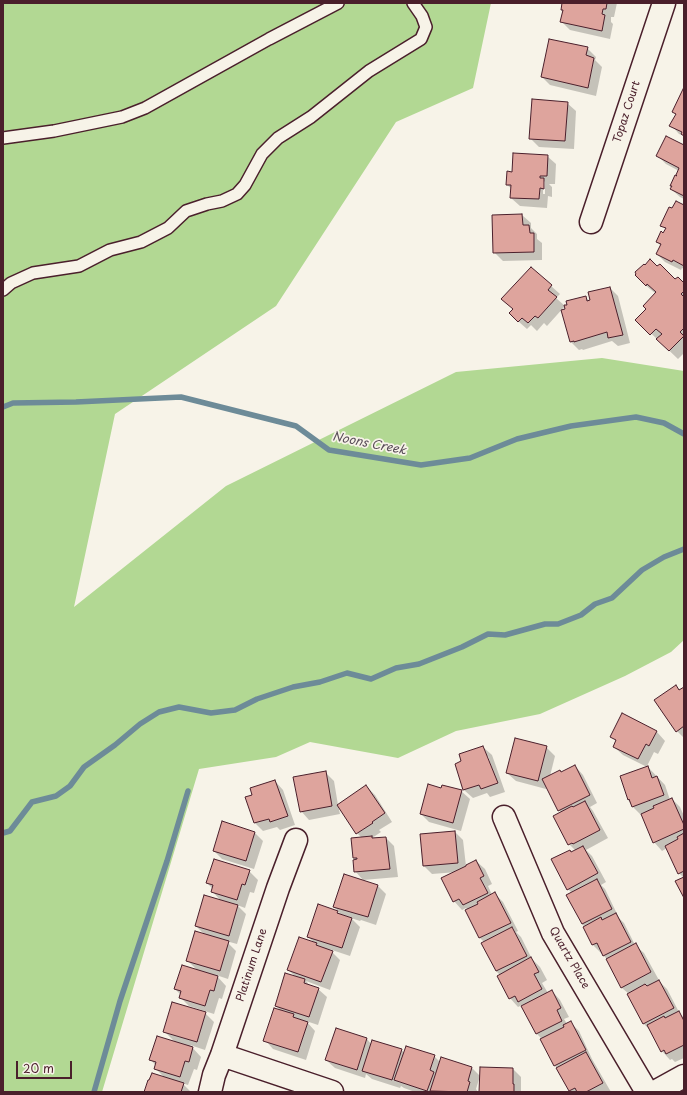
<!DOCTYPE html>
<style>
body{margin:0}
#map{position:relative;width:687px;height:1095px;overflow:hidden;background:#f7f3e8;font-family:"Playpen Sans",sans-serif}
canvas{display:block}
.frame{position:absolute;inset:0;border:4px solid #4a1f2b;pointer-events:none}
.scale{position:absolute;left:16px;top:1061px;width:56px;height:18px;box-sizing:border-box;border:2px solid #4a1f2b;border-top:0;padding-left:5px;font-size:12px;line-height:14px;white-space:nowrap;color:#4a1f2b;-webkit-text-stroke:3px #f7f3e8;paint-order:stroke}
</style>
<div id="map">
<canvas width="687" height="1095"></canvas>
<div class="frame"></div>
<div class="scale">20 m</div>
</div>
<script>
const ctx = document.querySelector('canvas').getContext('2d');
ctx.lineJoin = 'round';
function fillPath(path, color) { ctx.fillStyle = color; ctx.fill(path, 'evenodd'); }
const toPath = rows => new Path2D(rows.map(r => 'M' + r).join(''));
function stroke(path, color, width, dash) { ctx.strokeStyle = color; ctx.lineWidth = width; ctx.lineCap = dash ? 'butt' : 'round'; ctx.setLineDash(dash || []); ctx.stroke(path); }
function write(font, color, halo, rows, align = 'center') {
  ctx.font = font + ' "Playpen Sans",sans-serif'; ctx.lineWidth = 3.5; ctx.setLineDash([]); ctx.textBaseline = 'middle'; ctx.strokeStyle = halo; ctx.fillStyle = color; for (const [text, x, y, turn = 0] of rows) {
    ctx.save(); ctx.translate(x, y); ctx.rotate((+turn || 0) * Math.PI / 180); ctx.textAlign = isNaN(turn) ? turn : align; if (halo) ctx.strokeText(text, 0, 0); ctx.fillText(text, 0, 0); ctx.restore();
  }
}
const green = toPath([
 [3,3,491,3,473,88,396,122,276,306,115,414,74,607,226,486,456,372,602,358,684,371,684,640,671,652,625,676,540,714,456,731,398,758,310,742,276,757,199,769,102,1092,3,1092]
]);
const shadow = toPath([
 [564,3,617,3,614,17,611,17,611,22,613,24,610,39,570,30,561,21],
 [587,48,596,57,595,60,602,67,596,96,550,85,542,77],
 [684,90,684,136,679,134,671,125,676,115,673,111],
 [567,103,576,111,574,149,539,147,530,138],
 [684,146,684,199,680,197,671,189,673,187,671,185,679,171,666,164,657,155],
 [547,156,556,164,555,184,549,184,552,187,552,197,548,196,547,208,520,206,511,198,512,189,507,185,512,173],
 [543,180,545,182,545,194,543,194],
 [684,206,684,269,682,268,681,270,665,262,657,254,661,246,657,242,666,230,662,225],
 [522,215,531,223,531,228,537,234,537,239,542,243,542,260,503,261,494,252],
 [531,268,560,294,556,298,565,306,547,326,544,323,537,331,531,325,527,329,519,322,510,313,514,310,503,299],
 [675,280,684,284,684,353,678,359,637,320,647,309,656,294,644,284],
 [610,288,618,296,630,343,618,346,612,341,583,350,582,349,579,350,570,341,585,297,592,303],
 [676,686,681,691,684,688,684,738,677,731],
 [623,715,657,732,665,741,658,754,654,752,647,766,665,785,670,800,672,799,680,807,684,816,684,896,684,878,679,873,667,848,662,851,654,842,642,814,641,815,632,806,628,800,647,767,623,755,614,747,617,742,612,737],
 [483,747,492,755,505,792,490,797,487,793,473,798,464,790,456,764,462,762],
 [486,756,488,756,495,777],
 [546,747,555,756,550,776,560,771,562,773,575,766,583,775,597,803,590,807,593,811,608,838,586,850,592,856,606,882,601,885,605,889,619,918,624,923,635,945,644,953,660,982,667,989,680,1014,684,1018,684,1058,675,1062,672,1059,670,1060,662,1051,651,1031,644,1024,629,994,622,988,607,959,593,945,584,927,585,927,582,924,567,896,572,893,568,889,572,853,576,851,569,844,561,813,547,786,546,789,516,781,507,773],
 [325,772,334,781,338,805,366,786,375,795,392,822,379,830,381,832,372,838,373,839,386,838,394,846,398,877,363,880,355,871,356,860,354,858,362,838,357,833,338,805,340,814,309,820,301,811],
 [275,781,283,790,295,825,280,830,277,827,263,831,255,823,253,795],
 [442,790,461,791,470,799,461,831,429,822,421,814],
 [455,832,463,840,466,866,476,861,485,869,492,884,488,886,492,895,495,894,503,902,518,931,516,932,521,937,532,959,540,967,547,980,542,983,548,993,552,991,560,1000,569,1017,564,1019,567,1024,570,1022,579,1031,592,1059,611,1092,571,1092,570,1090,558,1069,555,1066,542,1039,537,1034,522,1005,518,1007,510,998,500,975,496,971,484,942,480,938,466,911,468,910,466,908,462,910,454,901,457,872,432,874,424,866],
 [255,833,263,841,254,869,222,859,214,851],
 [249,871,258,880,254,893,250,892,245,908,237,905,246,914,237,944,226,941,236,951,228,979,216,975,226,986,222,999,219,998,214,1014,189,1006,180,997,181,995,175,989,198,971,187,960,206,936,196,926,221,901,212,891,213,889,207,883],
 [344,875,378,886,386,894,376,925,361,920,360,921,351,918,360,927,350,956,329,949,340,960,330,990,306,981,310,986,318,989,327,997,318,1025,306,1021,315,1031,306,1060,273,1049,265,1040,281,1011,276,1006,296,977,288,970,315,943,308,937,319,906,340,913,334,907],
 [205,1013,214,1022,205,1050,190,1045,201,1057,197,1070,194,1069,188,1085,182,1083,191,1092,145,1092,165,1078,155,1068,156,1066,151,1060,175,1042,164,1031],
 [336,1029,367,1039,371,1044,401,1050,405,1053,434,1056,441,1063,472,1068,480,1076,476,1089,478,1092,415,1092,404,1088,401,1086,400,1088,372,1079,366,1074,365,1078,335,1068,326,1060],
 [513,1069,521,1077,521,1092,480,1092]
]);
const stream = toPath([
 [3,407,13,403,76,402,181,397,296,426,329,450,421,465,470,458,517,439,571,426,636,417,664,423,684,434],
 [3,833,10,831,32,802,56,796,70,786,84,767,115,745,140,724,159,712,179,707,211,713,235,710,257,699,293,687,320,682,347,673,371,679,396,668,419,664,462,647,488,634,505,635,545,624,558,624,581,615,595,604,612,598,642,570,664,557,684,549],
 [94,1092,120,1001,167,861,188,791]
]);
const building = toPath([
 [562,3,607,3,606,9,603,9,602,14,605,15,602,31,560,22,563,10,561,10,562,3],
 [549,39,588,47,586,55,594,58,588,88,541,77,549,39],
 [684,87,684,136,681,134,682,132,669,126,676,114,672,112,684,87],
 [532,99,568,102,565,141,529,139,532,99],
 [666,136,684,145,684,196,670,189,672,186,670,186,675,175,677,176,676,175,679,168,656,156,666,136],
 [513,153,548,155,547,176,540,176,540,178,544,178,544,189,540,188,539,199,510,198,511,185,506,185,507,171,512,172,513,153],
 [676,201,684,205,684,266,673,260,672,262,656,254,661,244,656,242,661,231,663,233,666,228,660,226,669,207,672,208,676,201],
 [522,214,523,225,529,225,530,233,534,233,534,252,493,253,492,215,522,214],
 [650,259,657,266,660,264,675,279,678,277,684,283,684,291,681,294,684,297,684,328,680,332,684,336,669,351,656,339,662,334,656,329,650,335,635,320,646,309,643,306,656,292,647,284,646,286,635,275,636,274,635,272,644,264,645,265,650,259],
 [531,267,552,285,548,290,557,297,538,318,535,316,528,323,522,318,518,322,509,313,513,309,501,299,531,267],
 [610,287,623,335,608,338,607,332,574,342,574,341,570,342,561,310,565,309,564,305,567,305,566,301,586,296,587,301,590,300,588,292,610,287],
 [676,685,679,690,684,687,684,726,676,732,654,700,676,685],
 [622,713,657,731,649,746,646,744,638,759,613,747,616,740,610,737,622,713],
 [515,738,547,746,538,781,506,773,515,738],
 [483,746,498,783,481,789,479,785,463,790,455,764,461,761,459,754,483,746],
 [575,765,590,795,558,811,542,779,560,770,561,772,575,765],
 [648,766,652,778,657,776,664,795,632,807,629,799,628,800,620,776,648,766],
 [326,771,332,806,300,812,293,777,326,771],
 [275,780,288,816,270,822,269,819,254,823,245,797,252,795,250,788,275,780],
 [428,784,441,788,442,785,462,790,453,823,420,814,428,784],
 [366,785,385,813,372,822,373,823,356,834,337,805,366,785],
 [672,798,684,825,684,829,653,843,641,814,654,808,653,806,672,798],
 [585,801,600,830,573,844,572,843,568,845,553,816,572,806,573,807,585,801],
 [222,821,255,832,246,861,213,851,222,821],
 [455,831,458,863,423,866,420,834,455,831],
 [684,833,684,871,678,874,665,846,678,839,677,837,684,833],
 [372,836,372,838,386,837,390,869,354,872,353,860,357,859,357,858,353,858,351,838,372,836],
 [583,846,598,873,567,890,551,859,570,850,571,852,583,846],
 [214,859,250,870,245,885,242,884,237,900,211,892,213,885,206,883,214,859],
 [476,860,484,876,480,878,488,893,463,905,459,899,453,902,441,878,466,866,466,865,476,860],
 [344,874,378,885,368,917,333,907,344,874],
 [684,877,684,898,675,881,684,877],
 [597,879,612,909,582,924,566,895,597,879],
 [495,892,511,923,479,938,465,910,478,904,477,902,495,892],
 [204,895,238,905,229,936,195,926,204,895],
 [318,904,338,911,337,913,352,918,342,948,307,937,318,904],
 [616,913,631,942,603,956,597,943,592,945,583,927,601,917,602,920,616,913],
 [512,927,527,956,496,971,481,943,512,927],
 [195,931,229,941,220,971,186,961,195,931],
 [299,937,317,943,316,945,333,951,321,982,287,970,299,937],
 [636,943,651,972,621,988,606,959,636,943],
 [531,957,539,972,534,974,542,989,518,1002,515,996,509,999,497,976,531,957],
 [182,965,218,976,214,991,210,990,205,1006,179,998,181,991,174,989,182,965],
 [285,973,305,979,304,983,319,988,309,1017,275,1006,285,973],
 [659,980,674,1008,643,1024,627,994,645,984,647,986,659,980],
 [552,990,561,1008,557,1010,562,1021,536,1034,521,1006,552,990],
 [172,1002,206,1012,197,1042,163,1032,172,1002],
 [274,1008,294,1014,293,1017,308,1022,298,1052,263,1041,274,1008],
 [679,1011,684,1021,684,1045,666,1054,664,1050,661,1052,647,1025,664,1016,665,1018,679,1011],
 [571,1021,586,1050,554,1066,540,1039,564,1027,563,1025,571,1021],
 [336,1028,367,1038,357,1070,325,1060,336,1028],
 [157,1036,193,1047,189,1062,185,1061,180,1077,154,1069,156,1062,149,1060,157,1036],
 [372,1040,402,1049,392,1080,362,1071,372,1040],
 [406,1046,435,1055,430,1070,434,1072,427,1091,394,1080,406,1046],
 [586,1052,603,1083,586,1092,577,1092,575,1088,569,1091,556,1068,586,1052],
 [441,1057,472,1067,468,1081,470,1082,467,1092,430,1091,441,1057],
 [480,1067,513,1068,513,1084,514,1084,514,1092,479,1092,480,1067],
 [152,1073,184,1083,181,1092,144,1092,148,1080,149,1080,152,1073]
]);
const lane = toPath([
 [3,138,54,131,122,117,145,108,269,39,338,3],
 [3,290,11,283,33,273,79,266,110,250,141,242,168,228,186,211,207,204,222,201,237,194,245,185,262,154,278,138,311,117,369,71,421,39,426,27,422,16,413,3]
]);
const street = toPath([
 [591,222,664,3],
 [504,817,553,933,647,1092],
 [222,1055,332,1092],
 [210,1092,214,1075,222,1055,278,888,296,840],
 [655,1092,684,1076]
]);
const streetNames = [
 ["Topaz Court",627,112,-72],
 ["Quartz Place",569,958,60],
 ["Platinum Lane",252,965,-72]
];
const waterNames = [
 ["Noons Creek",369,444,11]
];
fillPath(green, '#b2d893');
fillPath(shadow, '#0003');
stroke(stream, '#6d8b98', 5.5);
fillPath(building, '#dea49d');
stroke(building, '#4a1f2b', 1);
stroke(lane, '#4a1f2b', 14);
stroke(street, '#4a1f2b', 25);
stroke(lane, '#f7f3e8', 11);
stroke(street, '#f7f3e8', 22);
write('11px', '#4a1f2b', '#f7f3e8', streetNames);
write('italic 12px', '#584c58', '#f7f3e8', waterNames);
</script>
